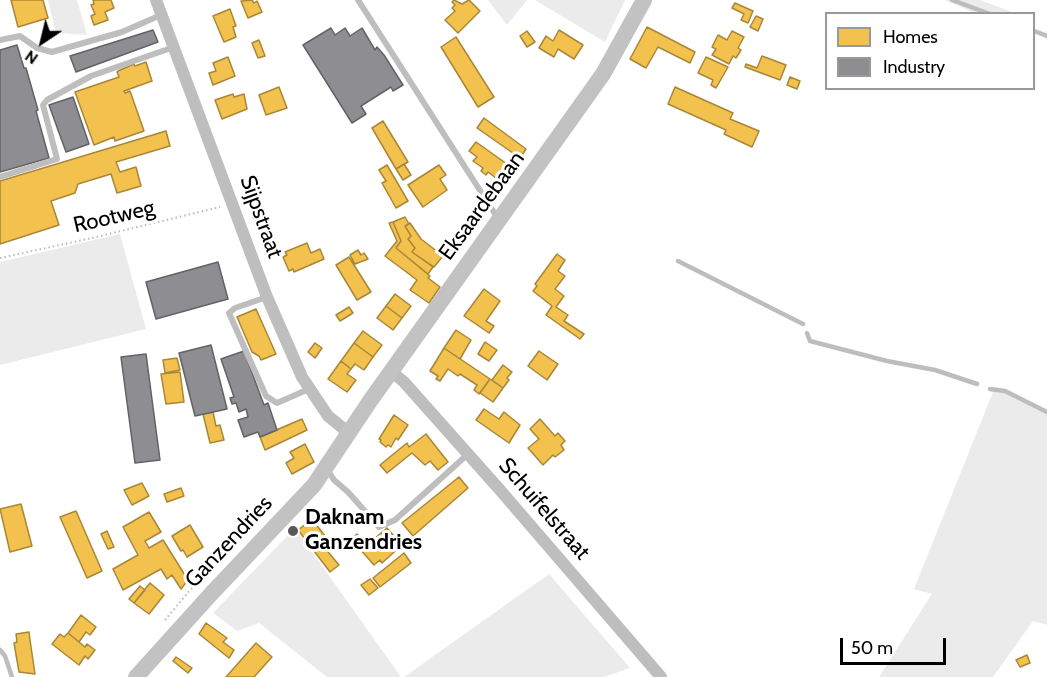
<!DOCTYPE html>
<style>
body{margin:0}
#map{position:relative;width:1047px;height:677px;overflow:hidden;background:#fff;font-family:Cabin,sans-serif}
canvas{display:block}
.legend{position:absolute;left:825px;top:12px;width:210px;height:78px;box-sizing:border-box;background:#fff;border:2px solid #999;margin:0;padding:8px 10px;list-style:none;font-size:18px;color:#000}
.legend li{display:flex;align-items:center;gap:12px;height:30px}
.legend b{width:30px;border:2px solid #999}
.north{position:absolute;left:12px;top:12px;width:60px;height:60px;-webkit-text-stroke:4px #fff;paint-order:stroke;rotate:215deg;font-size:16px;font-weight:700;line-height:24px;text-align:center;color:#000}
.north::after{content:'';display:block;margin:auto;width:21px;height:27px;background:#000;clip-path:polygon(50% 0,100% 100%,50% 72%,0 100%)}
.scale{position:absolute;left:840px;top:638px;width:106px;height:27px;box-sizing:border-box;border:3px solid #000;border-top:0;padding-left:8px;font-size:18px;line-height:21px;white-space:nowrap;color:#000;-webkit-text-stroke:4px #fff;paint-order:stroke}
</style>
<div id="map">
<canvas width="1047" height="677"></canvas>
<ul class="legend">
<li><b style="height:16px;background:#f2c14e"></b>Homes</li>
<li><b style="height:16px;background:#8d8d92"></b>Industry</li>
</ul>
<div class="north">N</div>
<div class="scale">50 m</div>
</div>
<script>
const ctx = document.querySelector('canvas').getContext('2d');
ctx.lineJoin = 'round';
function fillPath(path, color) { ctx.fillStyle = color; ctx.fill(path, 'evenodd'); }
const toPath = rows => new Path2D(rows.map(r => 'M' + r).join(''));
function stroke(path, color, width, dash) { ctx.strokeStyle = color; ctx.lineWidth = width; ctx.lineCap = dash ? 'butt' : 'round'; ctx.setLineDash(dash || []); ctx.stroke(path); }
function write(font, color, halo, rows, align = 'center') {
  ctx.font = font + ' Cabin,sans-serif'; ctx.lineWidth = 6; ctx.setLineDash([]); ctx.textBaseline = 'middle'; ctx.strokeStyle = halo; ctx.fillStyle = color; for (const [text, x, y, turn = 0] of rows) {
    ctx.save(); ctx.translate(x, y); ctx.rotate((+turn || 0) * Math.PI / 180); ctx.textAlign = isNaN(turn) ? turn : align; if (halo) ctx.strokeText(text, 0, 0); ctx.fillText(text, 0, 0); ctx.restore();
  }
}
const green = toPath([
 [48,0,77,0,87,35,56,33],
 [488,0,527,0,507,25],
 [535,0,625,0,605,42],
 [945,0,980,0,1015,13,974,13],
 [120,234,146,329,0,365,0,262],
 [995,387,1047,412,1047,625,1033,621,993,677,879,677,932,594,914,589],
 [295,528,401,677,327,677,259,623,237,631,213,613],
 [549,574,630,668,604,677,404,677]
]);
const homes = toPath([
 [11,0,43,0,48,18,18,27,11,0],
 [93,0,111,0,114,8,105,12,108,20,94,25,91,16,95,14,91,5,94,4,93,0],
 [252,0,254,3,257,1,262,12,248,18,241,1,252,0],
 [454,0,462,4,469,0,480,11,458,33,445,20,455,11,452,8,455,5,452,2,454,0],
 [735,3,753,11,748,23,741,20,744,14,732,8,735,3],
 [230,9,236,26,233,27,236,37,224,42,213,16,230,9],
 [756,16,763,19,758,31,750,27,756,16],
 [647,27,695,52,690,63,658,47,646,68,630,59,647,27],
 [559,30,583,45,574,59,558,49,554,57,539,48,546,36,553,41,559,30],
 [527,31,535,42,527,47,520,36,527,31],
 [732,31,744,37,738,48,741,50,736,58,733,56,729,64,712,55,716,49,712,47,718,35,727,40,732,31],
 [456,37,494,97,478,107,441,47,456,37],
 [259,40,265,56,258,58,252,43,259,40],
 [762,56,786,65,780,80,745,67,746,64,757,68,762,56],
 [228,57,235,76,213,85,209,73,216,71,213,63,228,57],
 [706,57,728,67,716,88,711,85,713,80,698,73,706,57],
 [146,62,152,81,124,91,125,93,130,91,144,131,115,141,114,137,94,145,75,92,119,77,117,72,118,71,134,64,135,66,146,62],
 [790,77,800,81,797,89,787,85,790,77],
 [279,87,287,108,266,115,259,95,279,87],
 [675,87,733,113,730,119,759,131,752,147,724,134,726,130,668,104,675,87],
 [233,94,234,97,244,94,247,109,222,119,215,100,233,94],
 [484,118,526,149,520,158,477,128,484,118],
 [383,121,408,162,396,169,372,128,383,121],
 [166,131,170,146,116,162,120,172,136,167,141,186,117,193,111,174,78,184,75,193,51,201,59,225,0,244,0,181,166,131],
 [476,142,507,164,496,178,488,172,486,175,481,171,483,168,473,161,477,157,469,151,476,142],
 [404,164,411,175,403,180,396,169,404,164],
 [387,165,408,201,396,208,382,183,386,181,379,170,387,165],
 [439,165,446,175,440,179,447,190,423,207,408,185,439,165],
 [405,217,409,224,405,226,411,236,408,239,415,248,412,252,433,267,428,274,396,248,401,241,393,222,405,217],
 [393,222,401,241,396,248,430,276,428,278,440,287,429,303,410,290,417,280,385,256,397,241,389,223,393,222],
 [410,223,421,239,443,256,434,267,412,252,415,248,408,239,411,236,405,226,410,223],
 [307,243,311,253,320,249,324,259,294,272,293,269,289,271,283,257,287,255,285,252,307,243],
 [358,250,361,255,364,253,368,259,355,264,350,255,358,250],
 [557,254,565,260,558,271,565,276,555,289,564,296,556,307,568,315,564,321,584,334,580,339,546,315,552,306,533,291,537,286,535,284,557,254],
 [349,257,371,292,357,300,336,265,349,257],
 [484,289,500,301,486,321,494,326,489,333,464,316,484,289],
 [395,294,411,306,402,318,386,306,395,294],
 [386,306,402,318,393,330,377,318,386,306],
 [349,307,353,313,340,321,336,315,349,307],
 [256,309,276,354,261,360,259,356,252,352,237,317,256,309],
 [456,330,471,340,460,359,444,348,456,330],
 [363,331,382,345,373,357,354,343,363,331],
 [485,342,497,350,489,361,478,354,485,342],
 [315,343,322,348,315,358,308,352,315,343],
 [354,343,373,357,364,370,355,364,351,369,341,361,354,343],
 [444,348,490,379,479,394,474,390,477,385,460,374,458,376,448,369,440,381,436,379,438,376,430,371,444,348],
 [539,351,558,364,547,380,528,366,539,351],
 [177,358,180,370,165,373,163,360,177,358],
 [341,361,351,369,347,374,356,380,347,392,328,379,341,361],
 [503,365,512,372,507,378,509,380,503,388,492,380,503,365],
 [180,372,184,402,166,404,161,374,180,372],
 [490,379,503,388,493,402,480,393,490,379],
 [484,409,499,419,504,412,520,425,509,443,476,420,484,409],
 [213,412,216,426,220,425,224,440,210,443,203,414,213,412],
 [394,415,408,425,398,440,396,438,391,447,388,445,386,447,380,442,381,440,379,439,394,415],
 [302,419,307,430,265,450,260,437,302,419],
 [540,419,555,436,558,433,565,441,561,445,564,450,555,457,553,455,543,465,528,448,539,439,530,429,540,419],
 [426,434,448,462,438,470,430,461,425,465,412,453,387,473,380,465,407,443,409,447,426,434],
 [305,444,314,462,292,474,286,463,294,458,290,452,305,444],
 [459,477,468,488,413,536,402,523,459,477],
 [142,483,149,496,132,505,124,490,142,483],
 [181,488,184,496,167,502,164,494,181,488],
 [21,504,32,546,10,552,0,509,21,504],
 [76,511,102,571,87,578,60,517,76,511],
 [149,512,161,532,145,541,149,548,163,540,188,580,181,589,172,575,167,579,161,569,123,590,113,569,138,555,123,527,149,512],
 [312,519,325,536,319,541,339,565,330,572,298,530,312,519],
 [190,525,203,547,187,557,183,550,181,551,172,536,190,525],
 [387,528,402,545,382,563,380,560,374,565,351,539,357,534,367,545,387,528],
 [107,531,114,547,108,549,101,534,107,531],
 [404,553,411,563,380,587,373,578,404,553],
 [370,579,378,588,369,595,361,585,370,579],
 [150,583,164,595,149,614,134,603,150,583],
 [140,586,145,590,134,603,129,599,140,586],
 [81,615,96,627,90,635,86,632,79,642,68,633,81,615],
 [206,623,227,638,223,642,234,650,229,658,199,634,206,623],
 [29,632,30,640,35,674,19,672,14,643,17,642,16,634,29,632],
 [68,633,85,647,87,644,95,650,88,659,85,656,79,665,52,644,60,634,64,637,68,633],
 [256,643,272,657,254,677,226,677,256,643],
 [1027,655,1030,663,1020,667,1016,660,1027,655],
 [176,657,192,668,188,673,173,661,176,657]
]);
const industry = toPath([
 [331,28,335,35,345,28,350,36,362,28,375,50,377,47,384,55,403,85,393,91,391,87,361,106,366,114,352,123,303,45,331,28],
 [153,30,158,42,76,72,70,56,153,30],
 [17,45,24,68,26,68,38,110,36,111,49,158,0,172,0,50,17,45],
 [73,97,89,144,66,152,49,105,73,97],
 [218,262,228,299,156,319,146,282,218,262],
 [211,345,227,409,195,416,179,353,211,345],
 [244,351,264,405,268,403,277,430,260,437,258,432,244,437,238,420,248,417,246,409,239,412,236,403,232,404,230,398,234,397,221,359,244,351],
 [146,354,160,460,135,463,121,357,146,354]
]);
const stream = toPath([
 [952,0,990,14],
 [1034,31,1047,36],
 [678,261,803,324],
 [807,333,810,341,887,361,935,370,977,384],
 [990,389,1005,391,1047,412],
 [0,650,5,656,12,677]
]);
const path = toPath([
 [0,258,92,238,220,207],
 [165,620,191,589,235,545]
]);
const service = toPath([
 [358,0,497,217],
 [0,40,20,36,37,48,52,52,122,32,161,15],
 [0,177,57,159,43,105,47,100,91,76,174,47],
 [267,297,235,308,229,313,266,396,277,403,309,389],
 [327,469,334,480,348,492,379,527,395,520,468,454]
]);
const minor = toPath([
 [156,0,267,297,302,377,328,416,349,433],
 [391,371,404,382,500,490,661,677]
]);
const secondary = toPath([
 [136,677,211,594,314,485,370,401,603,74,644,0]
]);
const markers = [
 [293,531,6,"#595959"]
];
const streetNames = [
 ["Eksaardebaan",482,206,-54],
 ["Rootweg",114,217,-13],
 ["Sijpstraat",261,217,70],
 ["Schuifelstraat",544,509,49],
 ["Ganzendries",229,542,-47]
];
const poiNames = [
 ["Daknam",305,518],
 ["Ganzendries",305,543]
];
fillPath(green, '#ebebeb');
fillPath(homes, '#f2c14e');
stroke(homes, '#a98737', 1.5);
fillPath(industry, '#8d8d92');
stroke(industry, '#636366', 1.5);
stroke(stream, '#bdbdbd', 4.5);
stroke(path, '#b9b9b9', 2, [1.5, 3]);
stroke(service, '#bebebe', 6);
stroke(minor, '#bebebe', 12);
stroke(secondary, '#c2c2c2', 16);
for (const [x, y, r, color] of markers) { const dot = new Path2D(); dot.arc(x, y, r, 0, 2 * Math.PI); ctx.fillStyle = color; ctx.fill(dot); stroke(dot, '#fff', 2); }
write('22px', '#000', '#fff', streetNames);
write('bold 22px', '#000', '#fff', poiNames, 'left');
</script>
